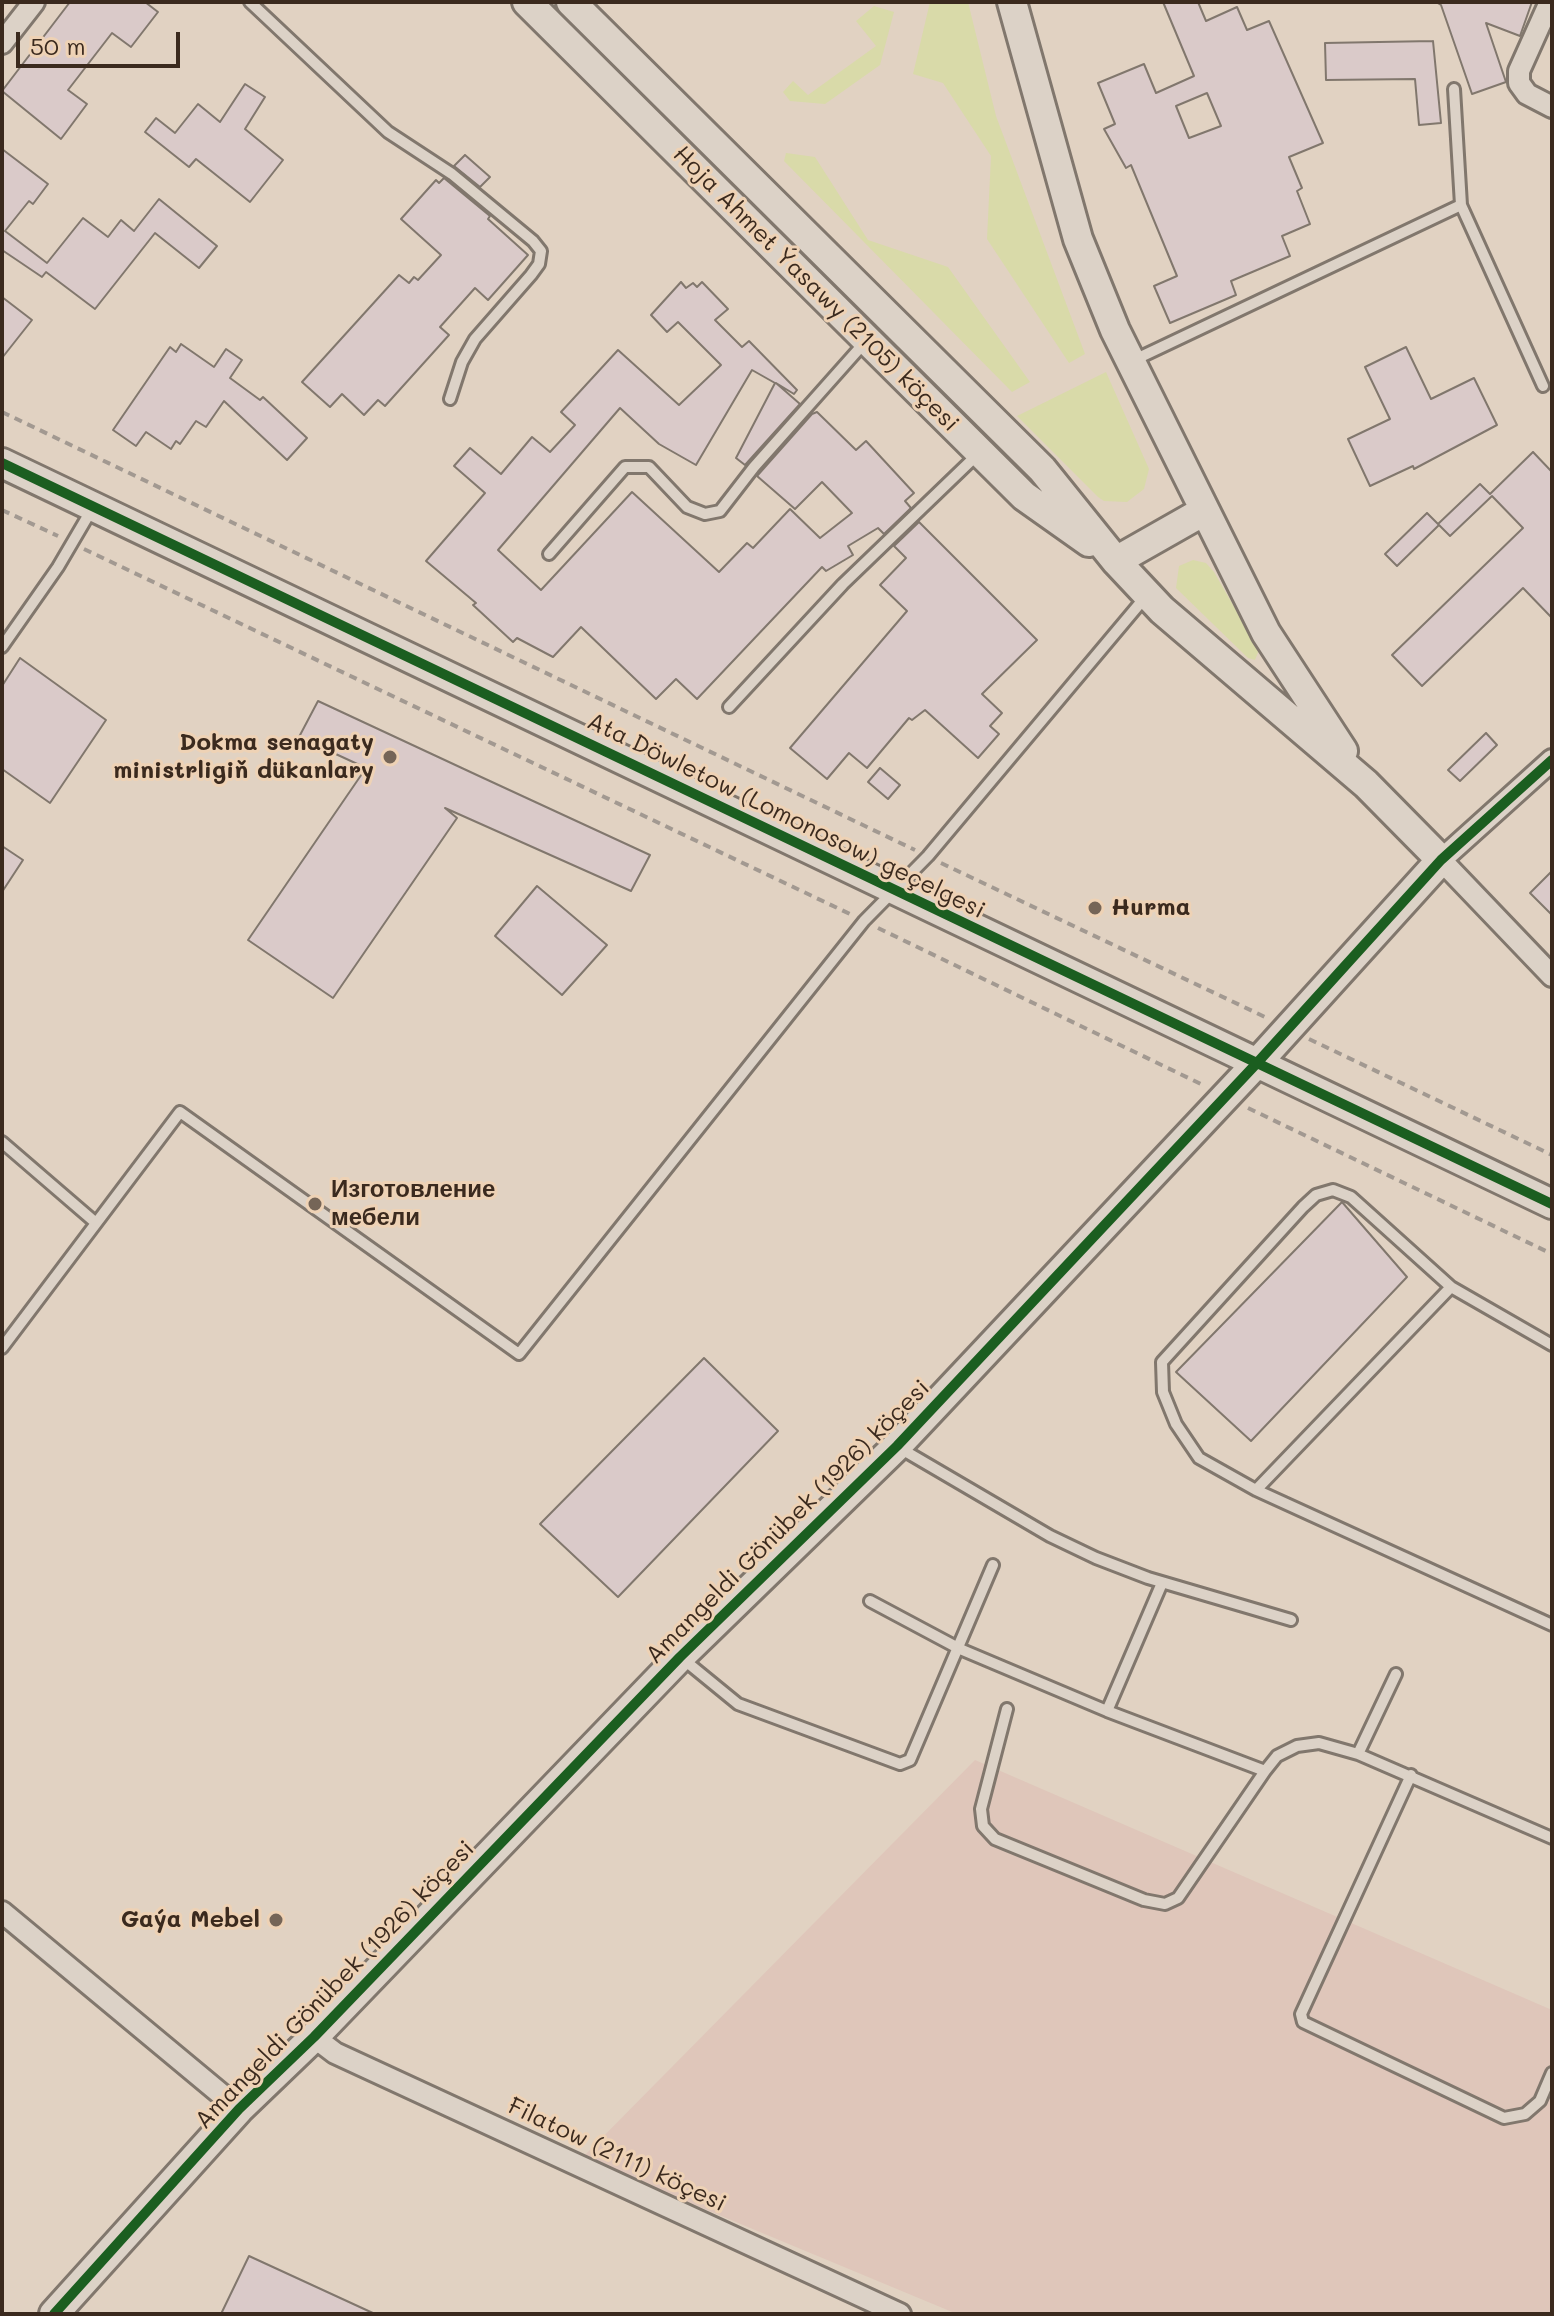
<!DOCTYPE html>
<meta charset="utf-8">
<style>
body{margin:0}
#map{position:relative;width:1554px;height:2316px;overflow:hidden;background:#e1d2c2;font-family:Mali,sans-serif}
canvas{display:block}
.frame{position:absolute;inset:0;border:4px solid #3b2a1e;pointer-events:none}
.scale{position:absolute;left:16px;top:32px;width:164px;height:36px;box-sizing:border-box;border:4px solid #3b2a1e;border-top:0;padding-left:10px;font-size:24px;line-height:28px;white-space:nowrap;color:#3b2a1e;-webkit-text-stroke:6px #eed2b5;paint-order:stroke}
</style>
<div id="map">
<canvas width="1554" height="2316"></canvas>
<div class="frame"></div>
<div class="scale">50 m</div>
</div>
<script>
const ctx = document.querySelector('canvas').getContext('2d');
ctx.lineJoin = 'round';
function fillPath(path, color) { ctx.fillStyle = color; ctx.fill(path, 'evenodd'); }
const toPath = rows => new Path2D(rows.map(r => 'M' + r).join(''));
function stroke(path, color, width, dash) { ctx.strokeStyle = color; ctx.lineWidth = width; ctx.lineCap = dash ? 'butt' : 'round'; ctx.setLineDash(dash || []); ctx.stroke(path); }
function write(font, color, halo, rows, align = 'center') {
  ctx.font = font + ' Mali,sans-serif'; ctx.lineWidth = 6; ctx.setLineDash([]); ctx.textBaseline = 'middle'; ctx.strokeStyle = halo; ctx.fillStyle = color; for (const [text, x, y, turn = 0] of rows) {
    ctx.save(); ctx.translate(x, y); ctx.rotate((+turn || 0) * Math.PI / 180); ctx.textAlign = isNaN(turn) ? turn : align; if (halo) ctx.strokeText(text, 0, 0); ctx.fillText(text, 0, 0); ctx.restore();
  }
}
const built = toPath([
 [975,1760,1552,2010,1552,2314,957,2314,582,2158]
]);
const green = toPath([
 [930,2,968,2,996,116,1085,354,1069,363,987,239,991,156,943,83,913,74],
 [874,6,894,12,880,65,825,104,790,101,783,92,793,81,808,95,876,46,856,21],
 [786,153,815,157,868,240,948,267,1030,382,1012,392,784,161],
 [1106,372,1149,469,1144,489,1127,502,1104,501,1098,497,1017,416],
 [1193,560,1206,563,1214,572,1259,650,1255,660,1248,658,1176,588,1179,566]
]);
const building = toPath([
 [70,2,145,2,158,12,131,47,112,33,68,90,87,104,61,139,2,91,70,2],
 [1163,2,1198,2,1206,21,1237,7,1247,30,1269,21,1323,143,1289,157,1302,188,1297,191,1310,224,1282,236,1290,256,1231,281,1236,295,1170,323,1154,286,1177,276,1131,165,1126,168,1104,129,1115,124,1098,83,1144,64,1156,93,1194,76,1163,2],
 [1207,93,1221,126,1189,138,1176,106,1207,93],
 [1436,2,1532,2,1520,36,1486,23,1506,82,1472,94,1441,5,1436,2],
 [1433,41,1441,123,1419,125,1415,79,1326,80,1325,43,1433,41],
 [245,84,265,97,245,129,283,160,250,202,196,159,189,167,145,132,156,118,175,133,198,104,220,122,245,84],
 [2,149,48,184,33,204,29,201,5,231,47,263,83,218,108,237,121,220,134,231,159,199,217,246,199,268,155,233,95,309,46,272,42,277,2,250,2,149],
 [465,155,490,177,480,187,454,166,465,155],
 [444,178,490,216,488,219,528,255,488,300,475,288,440,327,449,335,385,406,378,400,364,415,342,394,330,407,302,382,399,275,409,283,414,277,418,280,441,255,401,219,436,180,439,183,444,178],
 [681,282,686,288,693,283,697,287,702,282,728,309,715,320,742,347,749,341,797,390,794,394,776,383,800,404,745,465,736,458,775,383,752,370,696,465,659,444,620,408,498,550,541,590,632,492,719,572,747,543,753,548,790,509,820,538,852,513,822,482,795,509,757,476,812,414,817,412,856,450,866,441,914,493,905,501,911,508,884,534,878,528,848,546,853,555,826,571,822,567,697,699,676,679,656,699,581,627,553,657,517,638,513,642,473,605,476,603,426,561,485,493,454,466,470,448,501,474,532,437,550,452,575,425,561,412,618,350,679,405,721,365,678,322,667,332,651,315,681,282],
 [2,297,32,320,2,358,2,297],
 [181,344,214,367,226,349,242,360,230,378,260,400,263,397,307,438,287,460,224,401,206,427,196,421,180,444,176,441,171,449,146,432,136,446,113,430,170,347,176,352,181,344],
 [1406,347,1431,399,1474,378,1497,425,1414,469,1413,466,1370,486,1348,439,1390,419,1365,367,1406,347],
 [1533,452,1552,472,1552,618,1523,588,1422,686,1392,655,1523,528,1492,496,1450,536,1438,524,1480,484,1490,494,1533,452],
 [1427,513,1439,525,1397,566,1385,554,1427,513],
 [919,522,1037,640,982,694,1002,713,990,726,999,734,978,758,925,710,912,720,909,718,867,768,849,753,827,779,790,748,907,611,880,585,906,558,894,546,919,522],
 [20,658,106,720,50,803,2,769,2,686,20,658],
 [318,701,479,776,650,855,631,891,445,808,457,818,333,998,248,940,366,768,299,737,318,701],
 [1486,733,1497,745,1460,781,1448,770,1486,733],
 [880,768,900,785,888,799,868,782,880,768],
 [2,846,23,860,2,892,2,846],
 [1552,871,1552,915,1530,893,1552,871],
 [537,886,607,945,562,995,495,936,537,886],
 [1342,1202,1407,1277,1251,1441,1176,1372,1342,1202],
 [704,1358,778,1431,618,1597,540,1524,704,1358],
 [249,2256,375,2314,221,2314,249,2256]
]);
const path = toPath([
 [2,412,915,850],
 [2,510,58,536],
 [84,549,852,915],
 [941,863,1265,1017],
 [878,928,1205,1086],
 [1309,1039,1552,1155],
 [1248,1108,1552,1254]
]);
const lane = toPath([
 [250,2,388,132,452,174,533,241,541,251,539,264,531,275,475,339,462,362,450,399],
 [1454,89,1461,205,1543,386],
 [1132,361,1461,205],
 [549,554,625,467,649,467,687,507,705,514,720,511,754,467,866,341],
 [2,647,58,567,92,509],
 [729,707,843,584,978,454],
 [2,1142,96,1223],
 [1552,1345,1451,1287,1351,1197,1333,1190,1316,1195,1303,1207,1162,1362,1163,1392,1176,1424,1199,1458,1256,1490,1552,1625],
 [2,1348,180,1112,519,1354,864,921,928,856,1147,595],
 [898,1447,1050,1536,1096,1558,1148,1578,1291,1620],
 [1256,1490,1451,1287],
 [1162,1583,1107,1711,1265,1771,1277,1756,1297,1746,1319,1743,1358,1754,1552,1838],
 [870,1601,960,1649,1107,1711],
 [683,1659,738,1704,900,1764,910,1760,993,1565],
 [1007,1709,981,1809,983,1826,995,1839,1144,1900,1165,1904,1178,1898,1265,1771],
 [1358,1754,1396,1674],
 [1411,1775,1301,2014,1303,2022,1504,2118,1525,2114,1540,2101,1552,2073]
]);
const street = toPath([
 [1550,2,1519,71,1519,83,1527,94,1552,107],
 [2,43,34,2],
 [1552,760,1441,860,1552,976],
 [2,1912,239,2109],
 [314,2037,335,2053,900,2314]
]);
const secondary = toPath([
 [527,2,1024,496,1089,542],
 [1012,2,1078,239,1115,330,1266,633,1343,751],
 [2,463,1552,1204],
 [1116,561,1204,511],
 [54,2314,239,2109,314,2037,680,1657,897,1446,1257,1063,1441,860,1366,784,1162,610,1116,561,1042,469,571,2]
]);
const cycleway = toPath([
 [2,463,1552,1204],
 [54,2314,239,2109,314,2037,680,1657,897,1446,1257,1063,1441,860,1552,760]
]);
const markers = [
 [390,757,8,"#756557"],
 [1095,908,8,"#756557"],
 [315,1204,8,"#756557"],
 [276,1920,8,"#756557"]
];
const streetNames = [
 ["Hoja Ahmet Ýasawy (2105) köçesi",816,289,45],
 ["Ata Döwletow (Lomonosow) geçelgesi",786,816,26],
 ["Amangeldi Gönübek (1926) köçesi",788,1522,-45],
 ["Amangeldi Gönübek (1926) köçesi",335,1985,-46],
 ["Filatow (2111) köçesi",617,2155,25]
];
const poiNames = [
 ["Dokma senagaty",374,743],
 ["ministrligiň dükanlary",374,771],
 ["Hurma",1111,908,"left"],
 ["Изготовление",331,1190,"left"],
 ["мебели",331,1218,"left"],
 ["Gaýa Mebel",260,1920]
];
fillPath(built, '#dfc6ba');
fillPath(green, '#d9daa9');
fillPath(building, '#dacac9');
stroke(building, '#81776d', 2);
stroke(lane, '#81776d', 16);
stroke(street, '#81776d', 26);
stroke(secondary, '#81776d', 34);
stroke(path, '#a29991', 4, [8, 6]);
stroke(lane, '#dcd2c7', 10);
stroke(street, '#dcd2c7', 20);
stroke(secondary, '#dcd2c7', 28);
stroke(cycleway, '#1b5e20', 10);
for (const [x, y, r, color] of markers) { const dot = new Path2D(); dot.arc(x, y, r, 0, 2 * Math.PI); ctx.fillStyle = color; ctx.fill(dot); stroke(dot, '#eed2b5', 3); }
write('24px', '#3b2a1e', '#eed2b5', streetNames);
write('bold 24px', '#3b2a1e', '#eed2b5', poiNames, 'right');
</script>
